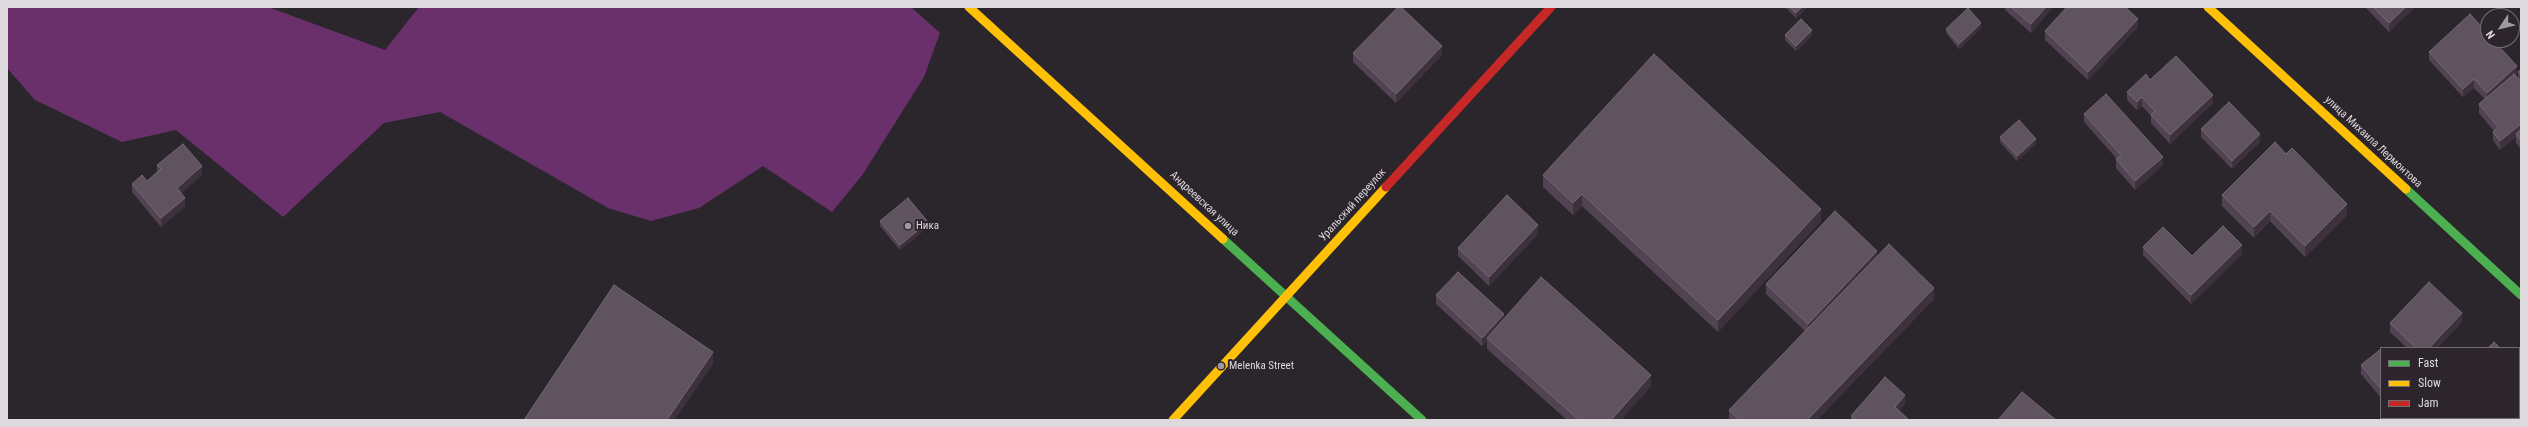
<!DOCTYPE html>
<meta charset="utf-8">
<style>
body{margin:0}
#map{position:relative;width:2528px;height:427px;overflow:hidden;background:#2b262b;font-family:"Roboto Condensed",sans-serif}
canvas{display:block}
.frame{position:absolute;inset:0;border:8px solid #ddd9dd;pointer-events:none}
.legend{position:absolute;left:2380px;top:347px;width:140px;height:72px;box-sizing:border-box;background:#2c252c;border:1px solid #736d73;margin:0;padding:5px 7px;list-style:none;font-size:12px;color:#ddd9dd}
.legend li{display:flex;align-items:center;gap:8px;height:20px}
.legend b{width:20px;border:1px solid #736d73}
.north{position:absolute;left:2480px;top:8px;width:40px;height:40px;box-sizing:border-box;background:#2c252c;border:1px solid #736d73;border-radius:50%;rotate:235deg;font-size:11px;font-weight:700;line-height:16px;text-align:center;color:#ddd9dd}
.north::after{content:'';display:block;margin:auto;width:14px;height:18px;background:#9f9a9f;clip-path:polygon(50% 0,100% 100%,50% 72%,0 100%)}
</style>
<div id="map">
<canvas width="2528" height="427"></canvas>
<div class="frame"></div>
<ul class="legend">
<li><b style="height:5px;background:#4caf50"></b>Fast</li>
<li><b style="height:5px;background:#ffc107"></b>Slow</li>
<li><b style="height:5px;background:#c62828"></b>Jam</li>
</ul>
<div class="north">N</div>
</div>
<script>
const ctx = document.querySelector('canvas').getContext('2d');
ctx.lineJoin = 'round';
function fillPath(path, color) { ctx.fillStyle = color; ctx.fill(path, 'evenodd'); }
const toPath = rows => new Path2D(rows.map(r => 'M' + r).join(''));
function stroke(path, color, width, dash) { ctx.strokeStyle = color; ctx.lineWidth = width; ctx.lineCap = dash ? 'butt' : 'round'; ctx.setLineDash(dash || []); ctx.stroke(path); }
function write(font, color, halo, rows, align = 'center') {
  ctx.font = font + ' "Roboto Condensed",sans-serif'; ctx.lineWidth = 4; ctx.setLineDash([]); ctx.textBaseline = 'middle'; ctx.strokeStyle = halo; ctx.fillStyle = color; for (const [text, x, y, turn = 0] of rows) {
    ctx.save(); ctx.translate(x, y); ctx.rotate((+turn || 0) * Math.PI / 180); ctx.textAlign = isNaN(turn) ? turn : align; if (halo) ctx.strokeText(text, 0, 0); ctx.fillText(text, 0, 0); ctx.restore();
  }
}
const forest = toPath([
 [7,7,268,7,385,50,419,7,911,7,940,33,924,77,863,174,832,212,763,166,699,208,651,221,608,208,440,112,384,123,283,217,176,130,122,142,35,100,7,68]
]);
const fast = toPath([
 [2406,189,2521,295],
 [1223,239,1422,420]
]);
const slow = toPath([
 [969,7,1223,239],
 [2208,7,2406,189],
 [1173,420,1386,187]
]);
const jam = toPath([
 [1386,187,1551,7]
]);
const wall = toPath([
 [1785,7,1807,7,1796,18],
 [2005,7,2053,7,2031,33,2005,10],
 [2365,7,2415,7,2389,32],
 [2138,27,2088,80,2045,40,2045,31],
 [1981,28,1959,49,1946,33,1946,29],
 [1785,35,1812,35,1796,51,1785,40],
 [2429,52,2517,74,2516,75,2518,79,2518,72,2521,69,2521,149,2516,143,2516,137,2500,150,2493,140,2493,132,2494,131,2479,113,2479,104,2485,99,2474,88,2463,97,2429,60],
 [1353,53,1442,55,1396,103,1353,62],
 [2150,80,2213,103,2170,144,2151,123,2151,116,2142,106,2137,110,2127,100,2127,92],
 [2084,114,2163,165,2135,190,2116,168,2116,159,2117,159,2084,122],
 [2201,129,2260,142,2232,169,2201,137],
 [2000,137,2036,144,2017,161,2000,142],
 [2286,154,2347,215,2305,257,2270,221,2254,238,2222,206,2222,195],
 [157,165,202,175,181,193,185,207,161,227,132,192,132,184,147,181,157,172],
 [1543,175,1821,221,1718,332,1582,206,1573,215,1543,187],
 [880,221,928,227,900,250,880,226],
 [1538,234,1489,286,1458,256,1458,248],
 [2143,247,2192,256,2242,254,2191,304,2143,255],
 [1877,256,1934,299,1817,420,1729,420,1729,410,1805,331,1766,294,1766,284],
 [1436,295,1504,319,1651,386,1621,420,1567,420,1487,349,1487,341,1482,346,1436,304],
 [2462,322,2437,348,2407,348,2390,332,2390,323],
 [2381,349,2381,398,2361,374,2361,365],
 [1905,404,1899,411,1909,420,1851,420,1851,416]
]);
const shadedWall = toPath([
 [1802,7,1807,7,1796,18,1796,13],
 [2046,7,2053,7,2031,33,2031,24],
 [2406,7,2415,7,2389,32,2389,23],
 [2138,19,2138,27,2088,80,2088,72],
 [1981,23,1981,28,1959,49,1959,44],
 [1812,30,1812,35,1796,51,1796,46],
 [1442,46,1442,55,1396,103,1396,94],
 [2517,66,2517,74,2487,102,2487,93],
 [2474,79,2474,88,2463,97,2463,89],
 [2213,95,2213,103,2170,144,2170,135],
 [2142,97,2142,106,2137,110,2137,102],
 [2521,124,2521,132,2516,134,2516,137,2500,150,2500,141],
 [2260,134,2260,142,2232,169,2232,161],
 [2036,139,2036,144,2017,161,2017,156],
 [2163,157,2163,165,2135,190,2135,181],
 [202,166,202,175,177,197,177,188],
 [1582,194,1582,206,1573,215,1573,203],
 [185,198,185,207,161,227,161,218],
 [2347,204,2347,215,2305,257,2305,246],
 [1821,209,1821,221,1718,332,1718,320],
 [2270,211,2270,221,2254,238,2254,227],
 [928,222,928,227,900,250,900,245],
 [1538,225,1538,234,1489,286,1489,277],
 [2242,245,2242,254,2191,304,2191,295],
 [1877,251,1877,261,1808,335,1808,324],
 [1934,288,1934,299,1817,420,1807,420],
 [2462,313,2462,322,2437,348,2429,348],
 [1504,314,1504,323,1487,338,1487,341,1482,346,1482,338],
 [713,352,713,364,675,420,667,420],
 [1651,375,1651,386,1621,420,1611,420],
 [1905,395,1905,404,1895,416,1895,407]
]);
const building = toPath([
 [1398,7,1401,7,1442,46,1396,94,1353,53,1398,7],
 [1790,7,1802,7,1796,13,1790,7],
 [2011,7,2046,7,2031,24,2011,7],
 [2067,7,2125,7,2138,19,2088,72,2045,31,2067,7],
 [2373,7,2406,7,2389,23,2373,7],
 [1968,8,1981,23,1959,44,1946,29,1968,8],
 [2470,14,2488,34,2488,40,2493,40,2517,66,2487,93,2474,79,2463,89,2429,52,2470,14],
 [1801,19,1812,30,1796,46,1785,35,1801,19],
 [1654,54,1821,209,1718,320,1582,194,1573,203,1543,175,1654,54],
 [2176,56,2213,95,2170,135,2151,115,2155,111,2142,97,2137,102,2127,92,2146,74,2150,80,2176,56],
 [2521,69,2521,74,2518,72,2521,69],
 [2514,74,2521,82,2521,124,2500,141,2493,132,2498,127,2479,104,2514,74],
 [2106,94,2163,157,2135,181,2116,159,2121,155,2084,114,2106,94],
 [2229,102,2260,134,2232,161,2201,129,2229,102],
 [2019,120,2036,139,2017,156,2000,137,2019,120],
 [2521,129,2521,141,2516,134,2521,129],
 [2275,142,2286,154,2292,148,2347,204,2305,246,2270,211,2254,227,2222,195,2275,142],
 [183,144,202,166,177,188,185,198,161,218,132,184,142,175,147,181,161,169,157,165,183,144],
 [1507,195,1538,225,1489,277,1458,248,1507,195],
 [908,198,928,222,900,245,880,221,908,198],
 [1835,211,1877,251,1808,324,1766,284,1835,211],
 [2223,226,2242,245,2191,295,2143,247,2163,227,2192,256,2223,226],
 [1889,244,1934,288,1807,420,1739,420,1729,410,1889,244],
 [1458,272,1504,314,1482,338,1436,295,1458,272],
 [1541,277,1651,375,1611,420,1579,420,1487,338,1541,277],
 [2429,282,2462,313,2429,348,2416,348,2390,323,2429,282],
 [614,285,713,352,667,420,524,420,614,285],
 [2494,342,2500,348,2488,348,2494,342],
 [2381,349,2381,389,2361,365,2381,349],
 [2520,368,2521,369,2521,420,2473,420,2475,418,2519,418,2519,370,2520,368],
 [1885,377,1905,395,1895,407,1909,420,1855,420,1851,416,1885,377],
 [2022,392,2056,420,1998,420,2022,392]
]);
const markers = [
 [908,226,4,"#9f9a9f"],
 [1221,366,4,"#9f9a9f"]
];
const streetNames = [
 ["улица Михаила Лермонтова",2373,142,43],
 ["Андреевская улица",1204,204,43],
 ["Уральский переулок",1353,205,-48]
];
const poiNames = [
 ["Ника",916,226],
 ["Melenka Street",1229,366]
];
fillPath(forest, '#69306b');
stroke(fast, '#4caf50', 9);
stroke(slow, '#ffc107', 9);
stroke(jam, '#c62828', 9);
fillPath(wall, '#524352');
fillPath(shadedWall, '#3c313c');
fillPath(building, '#605360');
stroke(building, '#746874', 1);
for (const [x, y, r, color] of markers) { const dot = new Path2D(); dot.arc(x, y, r, 0, 2 * Math.PI); ctx.fillStyle = color; ctx.fill(dot); stroke(dot, '#2c252c', 1.5); }
write('11px', '#ddd9dd', '#2c252c', streetNames);
write('11px', '#ddd9dd', '#2c252c', poiNames, 'left');
</script>
